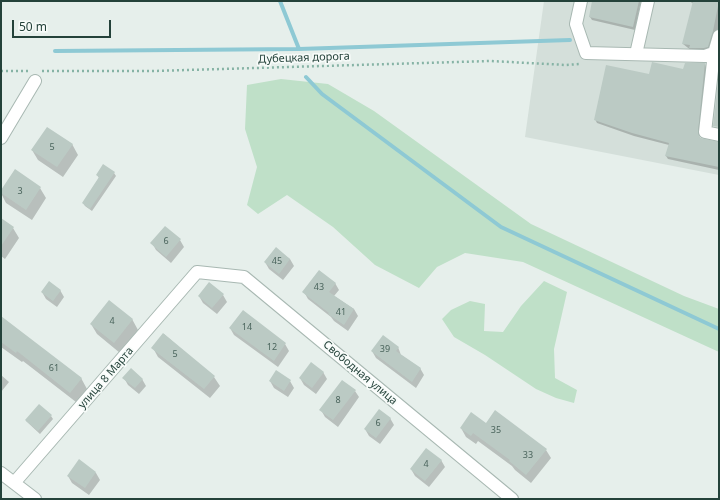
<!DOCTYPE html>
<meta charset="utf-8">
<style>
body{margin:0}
#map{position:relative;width:720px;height:500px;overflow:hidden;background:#e6efeb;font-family:"Noto Sans",sans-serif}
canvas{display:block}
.frame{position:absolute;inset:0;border:2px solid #24423a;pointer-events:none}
.scale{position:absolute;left:12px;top:20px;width:99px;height:18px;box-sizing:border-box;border:2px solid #24423a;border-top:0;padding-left:5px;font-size:12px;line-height:14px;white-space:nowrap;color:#24423a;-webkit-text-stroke:3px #f7fbf9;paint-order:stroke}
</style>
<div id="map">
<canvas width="720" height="500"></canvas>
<div class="frame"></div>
<div class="scale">50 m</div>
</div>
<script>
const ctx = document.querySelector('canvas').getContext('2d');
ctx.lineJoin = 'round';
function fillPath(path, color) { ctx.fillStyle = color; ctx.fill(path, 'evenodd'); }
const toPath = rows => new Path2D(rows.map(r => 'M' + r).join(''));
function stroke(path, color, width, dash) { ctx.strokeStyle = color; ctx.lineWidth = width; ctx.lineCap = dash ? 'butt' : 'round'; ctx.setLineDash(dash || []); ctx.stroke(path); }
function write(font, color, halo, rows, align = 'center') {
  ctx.font = font + ' "Noto Sans",sans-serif'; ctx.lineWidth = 3.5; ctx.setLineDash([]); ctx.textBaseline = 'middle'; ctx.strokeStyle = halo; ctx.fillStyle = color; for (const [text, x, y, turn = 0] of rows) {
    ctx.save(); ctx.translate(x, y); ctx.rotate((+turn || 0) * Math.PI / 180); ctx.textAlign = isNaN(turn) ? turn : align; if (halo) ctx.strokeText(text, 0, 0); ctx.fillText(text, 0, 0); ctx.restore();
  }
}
const built = toPath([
 [544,1,719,1,719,175,525,137]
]);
const green = toPath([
 [281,79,328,84,374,111,531,224,684,296,719,309,719,352,523,262,465,253,437,267,419,288,375,265,333,227,287,195,258,214,247,205,257,167,245,129,247,85],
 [544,281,567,292,554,349,555,378,577,390,574,403,556,398,536,389,485,355,454,337,442,319,451,310,470,301,485,304,484,331,503,332,521,306]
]);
const shadow = toPath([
 [593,1,641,1,635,30,592,20,590,17],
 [689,1,719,1,719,33,709,50,692,51,683,44,694,4],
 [705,64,706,68,699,137,703,140,719,143,719,170,668,159,666,156,669,145,634,136,597,123,595,119,649,75,684,70],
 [72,144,78,155,63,177,38,160,32,150],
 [114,173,116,176,92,211,85,206,83,203,99,178,97,175],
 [40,188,46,198,32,220,6,203,1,193,1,191],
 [1,219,13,228,19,238,5,259,1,256],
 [180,240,184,247,171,263,156,250,152,243],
 [276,249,290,259,294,266,283,280,269,269,265,262],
 [335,283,339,290,334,296,354,309,358,316,348,331,334,321,331,317,308,299,304,292],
 [60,290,64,297,57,307,46,299,42,292],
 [223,295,227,302,217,314,203,303,199,296],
 [1,317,81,378,87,389,76,402,23,361,22,362,1,347],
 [132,319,138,330,120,353,97,334,91,324],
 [230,328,285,344,289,351,278,367,234,335],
 [164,334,214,377,220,386,210,398,158,357,153,348],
 [398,347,401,355,420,368,424,375,416,388,376,358,372,351],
 [323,372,327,379,316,394,304,385,300,378],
 [1,375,9,382,1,392],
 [124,378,142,379,146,386,139,394,128,385],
 [270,381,290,381,294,388,288,397,274,388],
 [355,391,359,397,338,427,325,417,321,410],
 [51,416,53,419,40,434,26,421],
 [390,418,394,425,380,444,369,436,365,429],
 [486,425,546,450,551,458,531,483,515,470,512,466,478,441,476,444,466,437,461,428],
 [441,460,445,467,429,487,415,476,411,469],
 [79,461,96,473,100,480,89,495,72,483,68,476]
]);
const stream = toPath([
 [280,1,299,49],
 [55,51,299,49,570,40],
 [306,77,322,94,501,227,719,329]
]);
const building = toPath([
 [592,1,639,1,633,27,589,17],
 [693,1,719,1,713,31,708,47,704,48,689,48,690,45,682,44],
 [652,62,683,69,685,63,705,63,698,132,700,138,719,142,719,167,665,156,669,143,632,133,594,120,606,65,649,74],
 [719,75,719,127,713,126],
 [47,127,73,144,57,167,31,150],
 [103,164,115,172,90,209,82,203,99,177,96,175],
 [15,169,41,187,26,210,1,193,1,190],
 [1,218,14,227,1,246],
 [165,226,181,239,166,257,150,243],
 [276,247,290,259,279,274,264,262],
 [319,270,336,283,329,292,354,309,344,325,328,314,329,313,302,292],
 [49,281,61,290,53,301,41,292],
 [209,282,224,294,212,308,198,296],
 [109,300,133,319,114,343,90,324],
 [243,310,286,343,274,361,229,328],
 [1,316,82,378,70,393,17,351,16,353,1,342],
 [163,333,215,376,204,389,151,348],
 [383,335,399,347,396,351,421,368,412,382,371,351],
 [311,362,324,372,312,388,299,378],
 [131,368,143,379,135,388,122,378],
 [276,370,291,380,284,391,269,381],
 [342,380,356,390,333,420,319,410],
 [39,404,52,415,38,431,25,420],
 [379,409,391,418,376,438,364,429],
 [495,410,547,449,526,475,509,461,510,460,473,433,471,436,460,428,471,412,486,423],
 [426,448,442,460,425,481,410,469],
 [79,459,96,472,85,488,67,476]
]);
const path = toPath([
 [1,71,29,71],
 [42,71,154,71,491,61,566,65,580,64]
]);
const minor = toPath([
 [581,1,576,24,586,53,705,56,719,51],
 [719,36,714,53,705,132,719,135],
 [636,54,648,1],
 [1,138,35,81],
 [1,473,35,499],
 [14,483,197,272,244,277,512,499]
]);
const numberNames = [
 ["5",52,147],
 ["3",20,191],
 ["6",166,241],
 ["45",277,261],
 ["43",319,287],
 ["41",341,312],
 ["4",112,321],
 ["14",247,327],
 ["12",272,347],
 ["39",385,349],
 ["5",175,354],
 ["61",54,368],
 ["8",338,400],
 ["6",378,423],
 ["35",496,430],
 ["33",528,455],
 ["4",426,464]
];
const streetNames = [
 ["Дубецкая дорога",304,58,-2],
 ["Свободная улица",360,373,40],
 ["улица 8 Марта",106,378,-49]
];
fillPath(built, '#d4dfda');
fillPath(green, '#bfe0c8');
fillPath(shadow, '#0003');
stroke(stream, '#8ec9d4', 4);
fillPath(building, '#bbcac4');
stroke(minor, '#a8b8b2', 14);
stroke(path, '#86b3a5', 2.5, [2, 3]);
stroke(minor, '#fff', 12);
write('9px', '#4a645c', null, numberNames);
write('11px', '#24423a', '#f7fbf9', streetNames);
</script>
